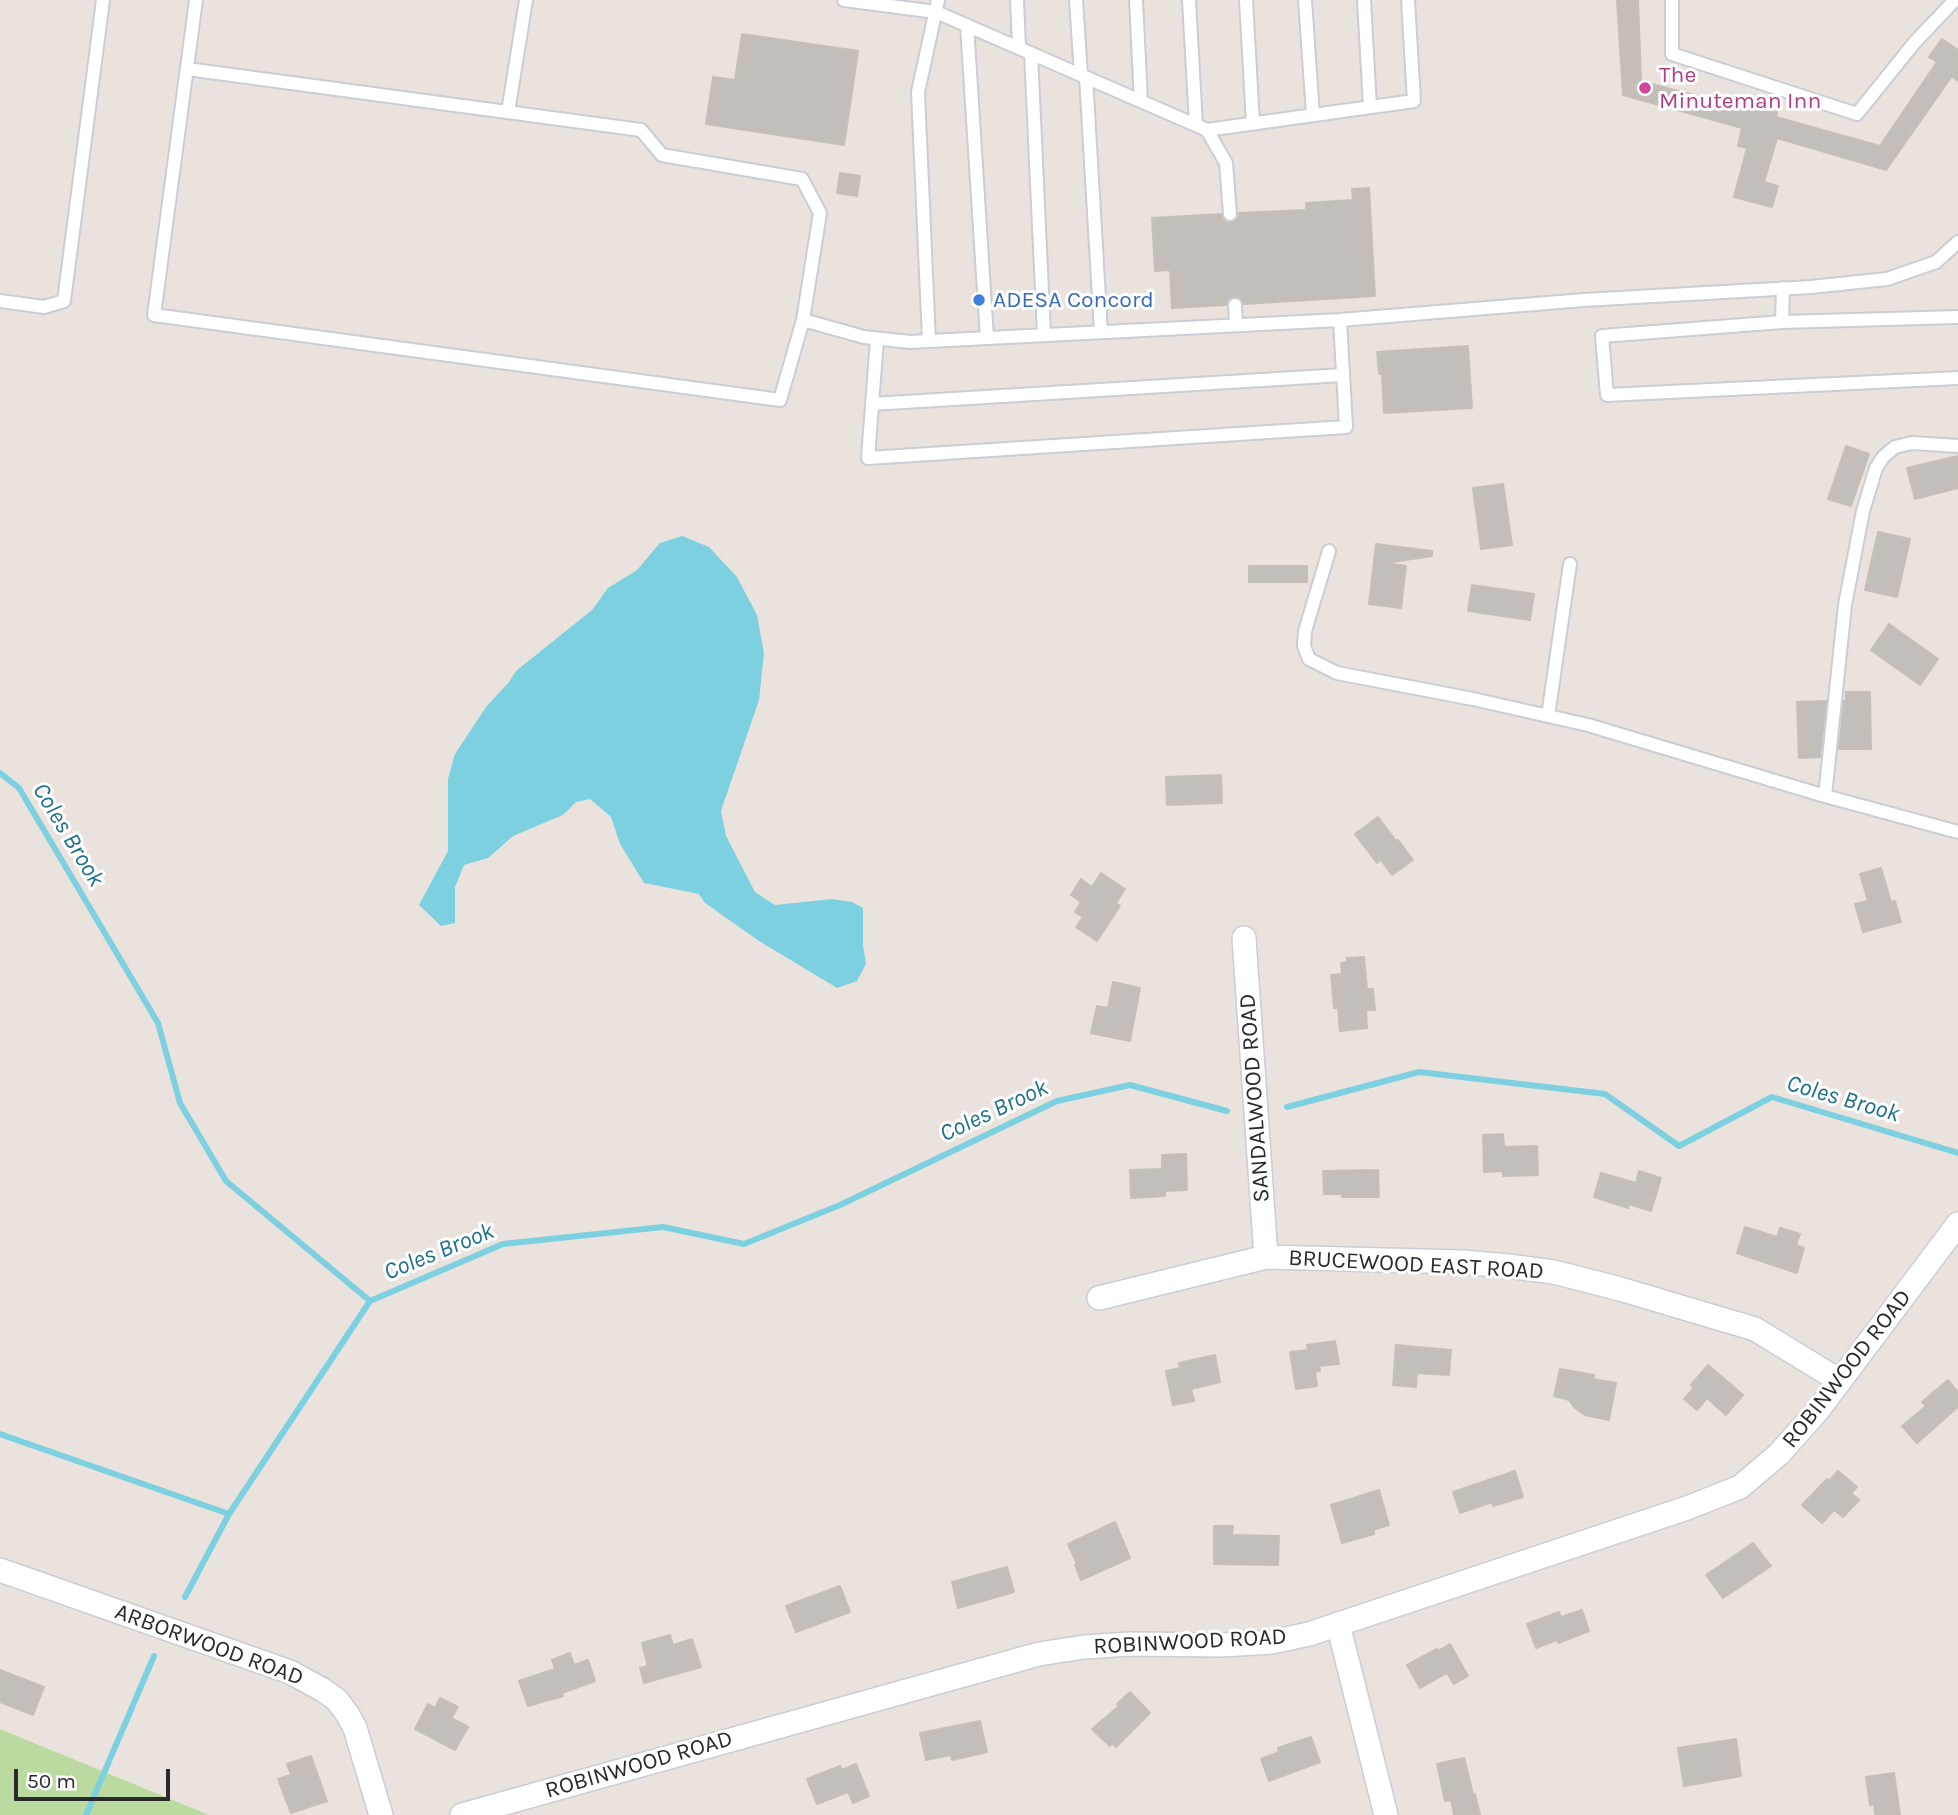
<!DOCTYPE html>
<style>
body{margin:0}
#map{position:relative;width:1958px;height:1815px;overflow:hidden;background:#eae3dd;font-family:Karla,sans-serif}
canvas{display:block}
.scale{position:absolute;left:14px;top:1769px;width:156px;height:32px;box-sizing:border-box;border:4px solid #2a2a2a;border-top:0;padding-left:9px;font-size:21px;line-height:24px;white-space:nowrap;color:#2a2a2a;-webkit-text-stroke:5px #fff;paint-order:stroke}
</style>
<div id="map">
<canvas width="1958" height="1815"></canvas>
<div class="scale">50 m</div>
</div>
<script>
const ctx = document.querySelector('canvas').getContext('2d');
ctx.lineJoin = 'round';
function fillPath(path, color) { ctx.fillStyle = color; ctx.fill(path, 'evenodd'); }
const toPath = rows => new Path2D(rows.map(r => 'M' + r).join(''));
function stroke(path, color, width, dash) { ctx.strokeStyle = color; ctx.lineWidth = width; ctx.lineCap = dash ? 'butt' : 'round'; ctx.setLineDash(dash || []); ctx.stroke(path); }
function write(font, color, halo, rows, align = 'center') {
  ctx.font = font + ' Karla,sans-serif'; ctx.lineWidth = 6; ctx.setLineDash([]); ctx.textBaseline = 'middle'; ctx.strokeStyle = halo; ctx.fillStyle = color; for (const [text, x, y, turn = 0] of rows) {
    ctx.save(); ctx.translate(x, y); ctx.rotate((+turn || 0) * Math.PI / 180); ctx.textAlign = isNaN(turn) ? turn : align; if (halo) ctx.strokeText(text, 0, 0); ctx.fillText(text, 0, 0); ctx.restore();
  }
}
const green = toPath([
 [0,1729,209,1815,0,1815]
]);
const water = toPath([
 [682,536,709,547,737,577,757,615,764,653,759,700,721,811,726,836,755,892,775,905,832,899,852,902,863,908,863,945,866,964,857,981,837,988,759,941,705,903,699,894,644,883,620,844,611,817,590,799,576,802,563,815,513,836,488,858,464,865,455,887,455,923,441,926,419,905,448,851,448,779,455,754,486,707,509,682,516,671,592,610,608,588,637,570,660,543]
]);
const stream = toPath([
 [0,773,19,788,158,1023,180,1103,226,1181,370,1301,503,1244,663,1227,744,1244,840,1205,1057,1101,1130,1085,1227,1111],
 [1287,1107,1419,1072,1605,1094,1679,1146,1772,1097,1958,1153],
 [0,1434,229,1514],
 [185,1597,229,1514,370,1301],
 [86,1815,154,1656]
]);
const building = toPath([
 [1617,0,1638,0,1641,81,1745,109,1747,104,1777,112,1776,117,1880,146,1937,62,1929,57,1942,39,1958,50,1958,81,1952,76,1886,170,1777,138,1764,182,1778,186,1772,207,1734,197,1747,148,1738,146,1742,128,1623,95,1617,0],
 [742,34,858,51,844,145,706,124,713,77,735,80,742,34],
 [840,173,860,176,857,196,837,193,840,173],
 [1369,188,1375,296,1244,304,1240,298,1234,296,1228,300,1226,305,1172,308,1170,270,1155,271,1152,218,1221,214,1226,222,1231,223,1238,218,1239,213,1306,210,1306,203,1353,200,1352,189,1369,188],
 [1468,346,1472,408,1384,413,1382,374,1379,374,1377,352,1468,346],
 [1846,446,1869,454,1851,506,1828,499,1846,446],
 [1958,456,1958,488,1915,499,1907,468,1958,456],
 [1503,484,1512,545,1481,549,1473,488,1503,484],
 [1878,532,1910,539,1897,597,1865,590,1878,532],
 [1376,544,1432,551,1432,556,1385,563,1406,566,1401,608,1369,604,1376,544],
 [1249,566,1307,566,1307,582,1249,582,1249,566],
 [1472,585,1534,594,1530,620,1468,611,1472,585],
 [1889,624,1938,659,1920,685,1871,650,1889,624],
 [1846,692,1870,692,1871,749,1839,749,1844,701,1846,701,1846,692],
 [1826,701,1820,757,1799,758,1797,702,1826,701],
 [1221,775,1222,803,1167,805,1166,777,1221,775],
 [1378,817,1396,841,1398,840,1413,860,1392,875,1381,860,1377,863,1355,834,1378,817],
 [1881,868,1891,902,1895,901,1901,922,1863,932,1855,904,1868,901,1860,874,1881,868],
 [1101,873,1125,889,1116,903,1120,906,1097,941,1076,927,1083,917,1075,912,1081,902,1071,895,1081,879,1092,887,1101,873],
 [1364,957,1367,989,1373,989,1375,1010,1366,1010,1367,1028,1340,1031,1338,1008,1334,1008,1331,975,1342,974,1341,963,1347,962,1347,958,1364,957],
 [1113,982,1140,988,1130,1041,1091,1033,1097,1006,1108,1008,1113,982],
 [1503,1134,1504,1147,1537,1146,1538,1175,1503,1176,1503,1171,1484,1172,1483,1135,1503,1134],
 [1186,1154,1187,1190,1165,1191,1165,1196,1131,1198,1130,1170,1162,1169,1162,1155,1186,1154],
 [1378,1170,1379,1197,1342,1197,1342,1194,1324,1194,1323,1171,1378,1170],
 [1639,1171,1661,1178,1651,1211,1629,1204,1628,1208,1594,1197,1601,1173,1636,1183,1639,1171],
 [1745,1227,1777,1237,1780,1228,1800,1234,1796,1245,1804,1248,1797,1273,1737,1253,1745,1227],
 [1335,1341,1339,1364,1319,1366,1320,1371,1315,1372,1317,1386,1296,1389,1290,1352,1308,1350,1307,1345,1335,1341],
 [1396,1345,1451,1350,1449,1375,1417,1373,1416,1387,1393,1385,1396,1345],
 [1215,1355,1220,1382,1191,1389,1194,1401,1173,1405,1166,1371,1180,1368,1179,1363,1215,1355],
 [1708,1365,1743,1395,1726,1415,1707,1398,1697,1410,1684,1399,1694,1388,1691,1385,1708,1365],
 [1560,1369,1594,1375,1593,1379,1616,1383,1609,1420,1585,1415,1574,1407,1569,1400,1554,1396,1560,1369],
 [1948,1380,1958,1392,1958,1407,1917,1443,1902,1426,1926,1406,1922,1402,1948,1380],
 [1515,1471,1523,1497,1493,1506,1492,1502,1460,1513,1453,1492,1515,1471],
 [1838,1471,1857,1487,1851,1493,1859,1500,1843,1517,1834,1510,1822,1523,1802,1505,1827,1479,1829,1481,1838,1471],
 [1379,1490,1389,1525,1373,1530,1374,1534,1342,1543,1331,1505,1379,1490],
 [1115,1522,1130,1558,1081,1580,1075,1565,1077,1564,1068,1544,1115,1522],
 [1214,1526,1233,1526,1232,1535,1279,1536,1278,1565,1214,1564,1214,1526],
 [1753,1543,1771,1566,1723,1598,1706,1575,1753,1543],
 [1007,1567,1014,1592,958,1608,952,1582,1007,1567],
 [840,1586,850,1612,796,1632,786,1606,840,1586],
 [1582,1610,1589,1631,1558,1643,1557,1640,1536,1648,1527,1624,1559,1612,1561,1617,1582,1610],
 [670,1635,673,1645,692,1639,701,1667,644,1683,640,1668,648,1666,642,1643,670,1635],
 [1450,1644,1468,1676,1454,1684,1447,1673,1420,1688,1407,1665,1437,1649,1438,1651,1450,1644],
 [570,1653,574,1665,588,1660,595,1681,562,1693,563,1696,528,1706,519,1681,555,1669,552,1660,570,1653],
 [0,1670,44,1687,33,1715,0,1702,0,1670],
 [1130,1692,1150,1713,1116,1747,1113,1743,1110,1746,1092,1729,1119,1706,1117,1704,1130,1692],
 [440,1698,458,1707,451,1718,468,1727,455,1750,415,1729,428,1704,435,1708,440,1698],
 [980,1721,987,1752,952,1760,951,1755,926,1760,920,1733,980,1721],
 [1311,1737,1320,1762,1269,1781,1261,1759,1279,1752,1278,1748,1311,1737],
 [1736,1739,1741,1776,1684,1786,1678,1748,1736,1739],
 [311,1756,327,1801,291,1813,278,1779,291,1775,287,1764,311,1756],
 [1464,1758,1473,1794,1475,1794,1480,1815,1454,1815,1451,1800,1445,1801,1437,1764,1464,1758],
 [856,1764,869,1796,853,1803,848,1792,817,1804,807,1779,840,1766,842,1770,856,1764],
 [1894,1773,1900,1815,1875,1815,1874,1804,1870,1805,1866,1777,1894,1773]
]);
const lane = toPath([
 [196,0,154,315,780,400,803,320,864,337,910,342,1340,320,1584,300,1811,287,1887,279,1936,262,1958,242],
 [844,0,936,12,1207,130,1226,163,1230,214],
 [1017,0,1019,48],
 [1076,0,1081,75],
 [1136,0,1141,101],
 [1189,0,1196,125],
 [1246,0,1253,123],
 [1305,0,1313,115],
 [1364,0,1370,107],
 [1672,0,1672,54,1857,114,1915,42,1955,0],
 [967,25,987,338],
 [1031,53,1044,335],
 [187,69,641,130,662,155,802,179,820,213,803,320],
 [1086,77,1101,332],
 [508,112,526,0],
 [1207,130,1414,101,1408,0],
 [0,301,44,307,64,301,103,0],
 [1235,305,1236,325],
 [1958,317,1782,322,1602,336,1607,395,1958,378],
 [1782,322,1783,288],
 [877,339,868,458,1346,427,1340,320],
 [929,341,918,92,938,0],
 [872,404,1343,375],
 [1329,551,1305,631,1304,646,1309,659,1337,673,1473,699,1588,725,1825,796,1845,605,1863,511,1876,468,1883,457,1895,447,1912,443,1958,446],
 [1548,716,1570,564],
 [1825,796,1958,832]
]);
const street = toPath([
 [1244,938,1266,1257],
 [1099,1298,1266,1257,1463,1262,1508,1266,1554,1272,1620,1289,1755,1329,1840,1381],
 [0,1570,290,1672,323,1690,337,1700,348,1715,355,1728,381,1815],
 [1338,1624,1386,1815],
 [462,1815,1039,1654,1084,1647,1130,1644,1222,1645,1272,1642,1309,1634,1687,1508,1740,1487,1779,1454,1818,1410,1958,1224]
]);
const markers = [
 [1645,88,7,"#d1479c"],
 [979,300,7,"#3f7fe0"]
];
const hotelNames = [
 ["The",1659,75],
 ["Minuteman Inn",1659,101]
];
const shopNames = [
 ["ADESA Concord",993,300]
];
const streetNames = [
 ["SANDALWOOD ROAD",1255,1098,-94],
 ["BRUCEWOOD EAST ROAD",1416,1265,3],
 ["ROBINWOOD ROAD",1847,1369,-52],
 ["ROBINWOOD ROAD",1190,1642,-3],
 ["ARBORWOOD ROAD",209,1645,20],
 ["ROBINWOOD ROAD",639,1765,-16]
];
const waterNames = [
 ["Coles Brook",68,835,59],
 ["Coles Brook",1843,1099,16],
 ["Coles Brook",994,1111,-25],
 ["Coles Brook",439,1252,-22]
];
fillPath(green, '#badaa0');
fillPath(water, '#7dd0e0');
stroke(stream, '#7dd0e0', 6);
fillPath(building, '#c3beb9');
stroke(building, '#c5bfb7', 2);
stroke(lane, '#c9cdd6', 16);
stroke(street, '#c9cdd6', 26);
stroke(lane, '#fff', 12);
stroke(street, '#fff', 23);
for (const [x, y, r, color] of markers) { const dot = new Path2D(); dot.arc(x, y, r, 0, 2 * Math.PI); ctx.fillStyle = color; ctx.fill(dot); stroke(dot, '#fff', 2.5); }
write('23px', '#b23c85', '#fff', hotelNames, 'left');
write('23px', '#366cbe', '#fff', shopNames, 'left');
write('23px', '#2a2a2a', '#fff', streetNames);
write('italic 24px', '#1d708a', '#fff', waterNames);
</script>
